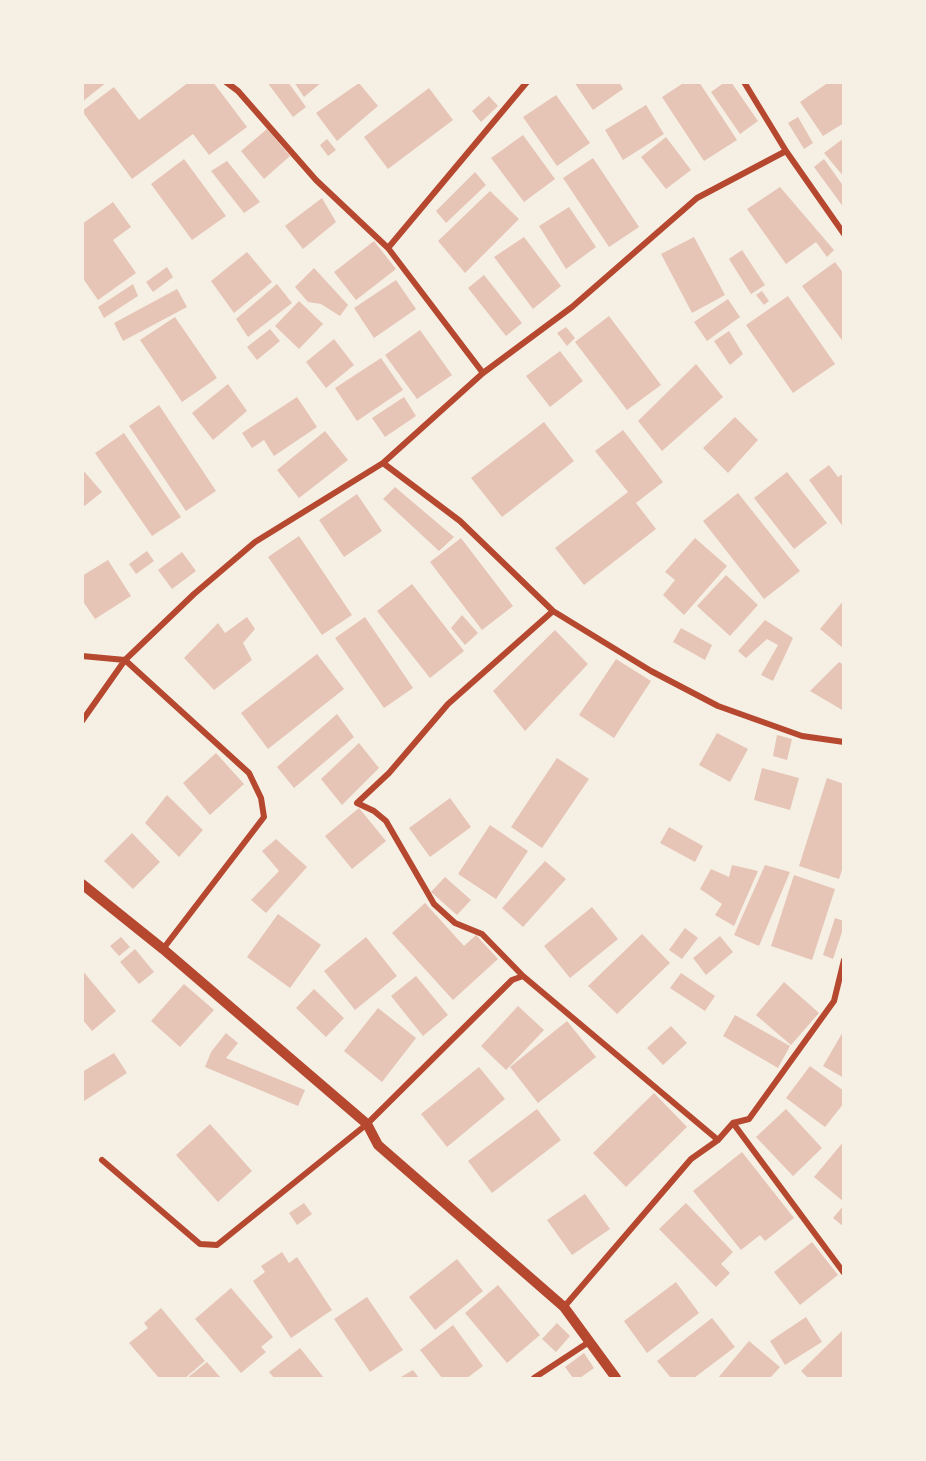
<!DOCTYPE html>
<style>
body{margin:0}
#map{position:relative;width:926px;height:1461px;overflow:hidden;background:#f6efe4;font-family:Raleway,sans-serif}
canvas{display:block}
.frame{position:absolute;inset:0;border:84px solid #f6efe4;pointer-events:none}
</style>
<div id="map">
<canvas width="926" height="1461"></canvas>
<div class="frame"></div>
</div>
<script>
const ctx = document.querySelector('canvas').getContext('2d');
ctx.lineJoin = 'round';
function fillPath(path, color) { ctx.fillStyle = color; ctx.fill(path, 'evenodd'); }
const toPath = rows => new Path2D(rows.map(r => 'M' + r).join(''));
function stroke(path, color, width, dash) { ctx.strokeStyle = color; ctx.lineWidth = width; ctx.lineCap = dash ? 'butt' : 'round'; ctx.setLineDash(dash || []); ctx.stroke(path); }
const building = toPath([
 [82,82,107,82,82,102],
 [189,82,213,82,247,127,209,155,193,134,132,179,82,111,114,87,139,120],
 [267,82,288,82,306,107,293,117],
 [294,82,322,82,304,97],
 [574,82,619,82,623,89,593,110],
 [685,82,699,82,737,140,704,161,662,97],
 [725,82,731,82,758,121,740,134,711,92],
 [829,82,844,82,844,123,823,136,800,102],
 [359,83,378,106,337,141,316,113],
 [429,88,453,120,388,169,364,137],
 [556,95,590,143,557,166,523,117],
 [489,96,498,106,481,122,472,111],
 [646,105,664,134,623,160,605,130],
 [798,117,813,143,804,149,788,123],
 [267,129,290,156,264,179,241,151],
 [523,135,555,179,524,202,491,158],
 [666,137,691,170,666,189,641,157],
 [844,138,844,177,824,153],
 [327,139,336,150,328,156,320,145],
 [593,158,639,227,609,247,563,178],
 [184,159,226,216,192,240,151,184],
 [824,159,844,187,844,208,814,167],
 [227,161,260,202,244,213,211,171],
 [475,172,486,185,446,223,436,211],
 [780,187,834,250,827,257,816,242,786,264,747,209],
 [490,191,519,219,465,273,438,241],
 [322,198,336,222,303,249,285,226],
 [113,202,131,227,113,240,136,273,98,300,82,277,82,224],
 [569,207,596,247,566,269,539,226],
 [524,237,561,286,533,309,494,257],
 [694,237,725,295,692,313,661,254],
 [374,241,396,269,356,300,334,272],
 [742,250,765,285,751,294,729,259],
 [247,252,272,282,234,313,211,281],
 [835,262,844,274,844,343,802,286],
 [167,267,173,277,153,292,146,282],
 [314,268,348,305,340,316,321,304,308,302,295,287],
 [484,275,522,323,506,336,468,288],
 [396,280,416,309,374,338,354,308],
 [133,284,138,296,104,318,98,307],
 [277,284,292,303,248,337,236,319],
 [177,289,187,307,123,341,114,323],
 [762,291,769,301,764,305,756,295],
 [788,296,835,364,793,393,746,325],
 [728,299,740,317,707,341,694,322],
 [299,301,323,324,299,349,275,326],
 [609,316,661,385,627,410,575,342],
 [175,317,217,378,182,402,140,340],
 [566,327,575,338,567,346,557,333],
 [270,329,280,341,257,360,247,347],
 [420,330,452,375,417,399,385,355],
 [729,331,743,354,730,365,714,341],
 [334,339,354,365,326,388,306,362],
 [560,351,583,381,550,407,526,376],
 [381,358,403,390,357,421,335,388],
 [696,364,723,397,662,451,638,421],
 [228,384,247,411,213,440,192,413],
 [297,397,317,427,274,456,264,440,252,448,242,433],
 [404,397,416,416,385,437,372,418],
 [159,405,216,491,186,511,129,426],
 [735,417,758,440,728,473,703,448],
 [544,422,574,461,502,517,471,478],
 [623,430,663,482,636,503,656,529,584,585,555,548,628,492,595,451],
 [325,431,348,460,299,498,277,470],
 [124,433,181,517,152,536,95,453],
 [829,465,838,477,844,473,844,528,809,480],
 [82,469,102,492,82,508],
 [787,472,827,523,794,549,754,498],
 [395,487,454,537,439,551,383,499],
 [738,493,800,571,764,599,703,521],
 [357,494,382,531,344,557,319,520],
 [299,536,352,615,322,635,268,557],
 [461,538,513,606,482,630,430,562],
 [695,538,727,566,684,615,663,595,675,580,665,572],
 [147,551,154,561,136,574,129,564],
 [182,552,196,571,172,589,158,570],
 [108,560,131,596,95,619,82,600,82,576],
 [726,575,758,605,730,636,697,606],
 [412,584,464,651,430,678,377,611],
 [844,600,844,649,820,629],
 [462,615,478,633,465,645,451,628],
 [247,617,255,629,243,643,252,660,214,690,184,658,218,623,225,633],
 [365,617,413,688,384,708,335,638],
 [765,620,793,638,773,681,761,675,778,645,767,639,746,658,738,651],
 [681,628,712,645,705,660,673,642],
 [555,630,588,664,525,731,493,691],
 [317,654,344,689,268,749,241,713],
 [616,659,651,681,614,738,579,715],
 [839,662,844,665,844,711,810,691],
 [337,714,354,737,294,788,277,767],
 [717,733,748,749,730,782,699,765],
 [777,735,792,739,787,760,773,756],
 [359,743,379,768,342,805,321,779],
 [216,753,244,784,210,815,183,783],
 [557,758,589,779,542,848,511,827],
 [762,768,799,778,790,810,754,800],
 [827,778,844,784,844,864,839,879,799,866],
 [167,795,203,830,179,857,145,823],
 [450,798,471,827,430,857,409,828],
 [359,808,386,841,352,869,325,836],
 [490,825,528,851,496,899,458,874],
 [669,827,703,846,695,862,660,843],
 [132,833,160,862,133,889,104,861],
 [276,839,307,867,266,913,251,900,279,871,262,851],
 [545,861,566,879,523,927,502,908],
 [732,865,758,871,734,926,715,915,722,904,700,889,711,869,729,877],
 [765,865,790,872,759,946,734,935],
 [794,875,835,889,812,960,771,946],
 [445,877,471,900,457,915,431,892],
 [425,903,464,946,476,935,498,959,453,1000,392,933],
 [592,907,618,939,570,978,544,946],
 [278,914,321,945,290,988,247,957],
 [835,918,844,921,844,926,833,959,823,955],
 [685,928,698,938,682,959,669,950],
 [642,934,670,963,617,1014,588,986],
 [720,936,733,952,706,975,693,958],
 [121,937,130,947,119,956,110,946],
 [366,937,397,976,355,1010,324,971],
 [135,949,154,972,139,984,120,962],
 [82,970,116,1011,92,1031,82,1019],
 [681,973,715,996,705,1011,670,988],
 [416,976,448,1015,423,1036,391,996],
 [784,982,819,1013,791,1045,756,1015],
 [184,984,214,1010,180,1047,151,1021],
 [314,989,344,1018,326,1037,296,1008],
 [518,1006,544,1030,506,1070,481,1046],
 [378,1008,416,1038,382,1082,344,1051],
 [735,1015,790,1046,778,1068,723,1036],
 [567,1021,596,1057,538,1103,510,1067],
 [671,1026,687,1043,663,1065,647,1048],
 [844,1030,844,1078,823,1066],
 [226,1033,238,1043,226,1058,305,1090,298,1106,205,1067,211,1052],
 [114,1053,127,1073,84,1101,82,1072],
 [810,1066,844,1091,844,1103,825,1127,786,1098],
 [479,1067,505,1099,447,1147,421,1114],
 [654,1093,687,1127,626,1187,593,1153],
 [537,1109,561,1140,492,1193,468,1161],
 [786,1109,822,1148,793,1176,756,1137],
 [210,1124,252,1171,218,1202,176,1155],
 [844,1141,844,1202,814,1177],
 [742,1152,794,1218,765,1241,760,1235,741,1250,693,1191],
 [585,1194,610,1229,572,1255,547,1220],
 [304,1203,312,1214,297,1225,289,1213],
 [686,1203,733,1252,721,1264,730,1273,716,1287,659,1229],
 [844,1205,844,1227,833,1218],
 [812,1242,838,1275,800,1305,774,1272],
 [282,1252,289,1263,297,1257,332,1310,291,1338,253,1281,265,1272,261,1266],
 [457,1259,483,1291,435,1330,409,1297],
 [676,1282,699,1313,647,1353,624,1321],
 [498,1285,540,1335,507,1363,465,1313],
 [231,1288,273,1337,261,1347,266,1352,241,1373,195,1319],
 [367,1297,403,1350,370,1372,334,1319],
 [161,1308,205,1361,185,1378,159,1378,129,1343,148,1328,144,1323],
 [806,1317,822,1342,785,1365,770,1341],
 [712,1318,735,1347,694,1378,671,1378,657,1361],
 [557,1323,570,1336,556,1352,542,1339],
 [453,1325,483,1366,467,1378,442,1378,420,1350],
 [844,1329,844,1378,808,1378,801,1371],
 [749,1341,780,1367,770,1378,718,1378],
 [300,1348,324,1378,274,1378,269,1372],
 [584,1353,594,1368,580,1378,573,1378,565,1367],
 [207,1362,221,1378,187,1378],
 [413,1370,419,1378,399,1378]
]);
const minor = toPath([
 [226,82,238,91,316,180,388,248,483,373],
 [744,82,786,151,844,234],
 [388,248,527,82],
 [383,463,460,521,553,611,651,671,718,706,802,736,844,742],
 [82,656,125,660,249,773,261,798,264,817,163,949],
 [82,721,125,660,194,594,255,542,383,463,483,373,572,307,697,198,786,151],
 [523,976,482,934,455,923,434,904,386,821,374,811,357,803,389,773,448,704,553,611],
 [733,1123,844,1273],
 [102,1160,200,1244,217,1245,367,1124,512,980,523,976,718,1140],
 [564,1307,691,1159,718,1140,733,1123,749,1119,834,1001,844,960],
 [534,1378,589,1342]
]);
const tertiary = toPath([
 [82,884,163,949,367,1124,378,1145,564,1307,616,1378]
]);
fillPath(building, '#e6c5b7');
stroke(minor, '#b5482f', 6);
stroke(tertiary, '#b5482f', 10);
</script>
